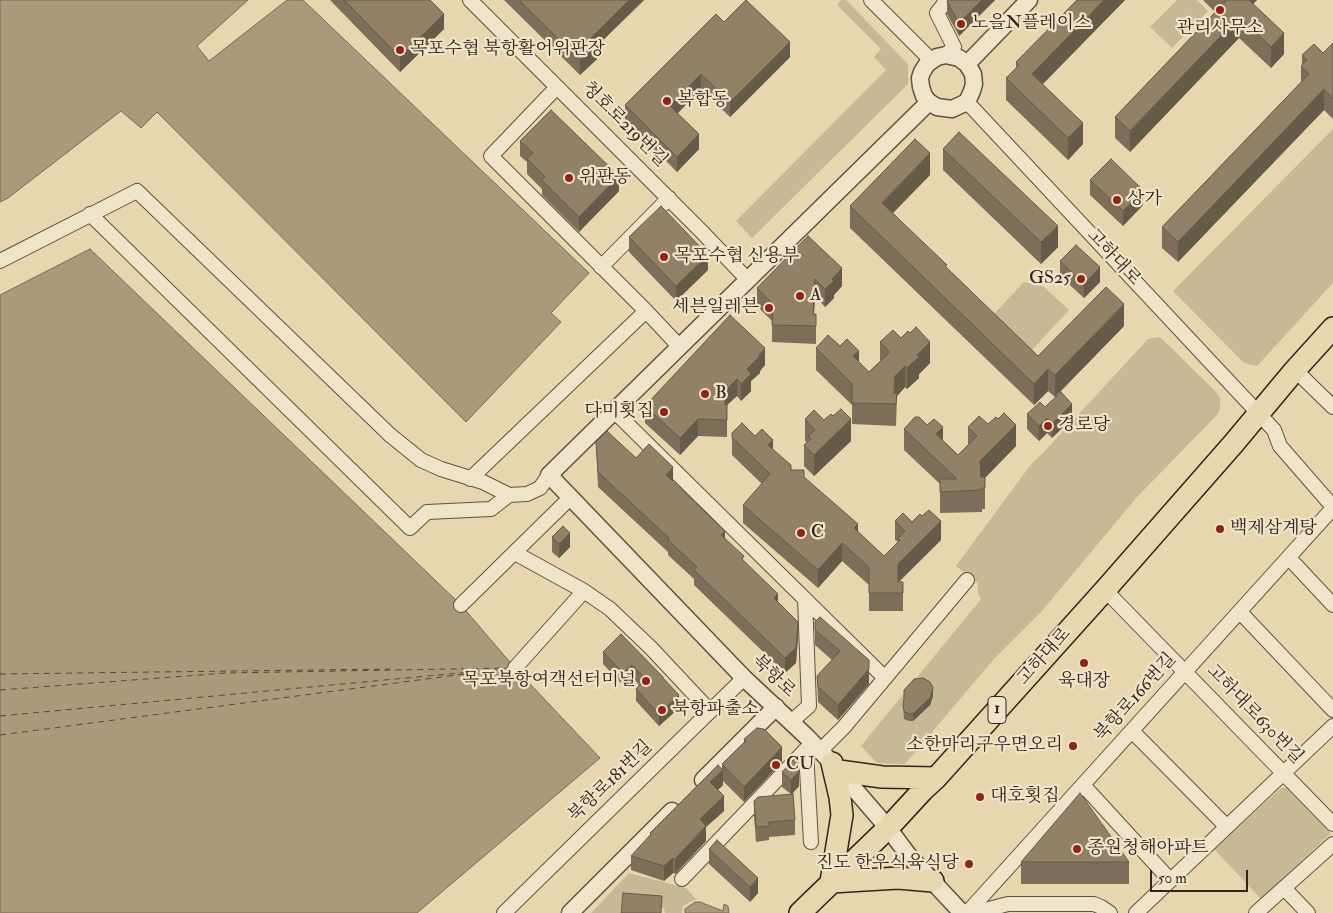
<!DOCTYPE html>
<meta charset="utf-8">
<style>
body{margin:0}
#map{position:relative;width:1333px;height:913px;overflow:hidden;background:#e7d6ae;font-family:"IM FELL Double Pica",serif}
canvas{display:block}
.scale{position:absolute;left:1150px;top:870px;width:98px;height:22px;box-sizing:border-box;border:2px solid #36231b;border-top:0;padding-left:6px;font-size:15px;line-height:18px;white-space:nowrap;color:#36231b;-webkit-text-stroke:4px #efe4ca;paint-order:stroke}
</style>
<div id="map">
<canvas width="1333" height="913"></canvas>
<div class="scale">50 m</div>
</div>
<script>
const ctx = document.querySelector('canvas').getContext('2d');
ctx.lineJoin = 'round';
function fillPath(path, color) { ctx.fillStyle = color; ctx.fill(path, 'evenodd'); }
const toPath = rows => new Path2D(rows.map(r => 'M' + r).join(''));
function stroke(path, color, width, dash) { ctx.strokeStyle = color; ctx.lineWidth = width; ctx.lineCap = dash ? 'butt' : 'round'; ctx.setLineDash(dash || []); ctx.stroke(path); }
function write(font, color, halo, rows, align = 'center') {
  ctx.font = font + ' "IM FELL Double Pica","Noto Serif KR",serif'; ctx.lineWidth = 4.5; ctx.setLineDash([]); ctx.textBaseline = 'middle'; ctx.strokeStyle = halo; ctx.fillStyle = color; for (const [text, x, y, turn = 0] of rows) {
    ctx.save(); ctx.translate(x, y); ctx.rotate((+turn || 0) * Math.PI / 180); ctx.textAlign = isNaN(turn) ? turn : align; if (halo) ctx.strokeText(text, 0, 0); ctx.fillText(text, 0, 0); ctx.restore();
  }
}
const green = toPath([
 [841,0,846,0,908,64,908,84,752,238,736,221,886,70,874,57,881,49,837,5],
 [1177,0,1197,0,1208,11,1172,48,1150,27],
 [1333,129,1333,283,1257,366,1244,363,1173,291],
 [1024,282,1043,286,1069,310,1032,350,993,315],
 [1160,337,1217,393,1220,398,1220,409,1218,414,1137,497,1041,612,994,659,905,764,877,763,861,746,981,599,978,593,978,583,956,566,1032,463,1042,454,1148,339],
 [1291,787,1330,827,1330,834,1261,899,1214,849,1281,788],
 [629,873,686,888,696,899,683,906,682,913,665,913,664,908,621,904,620,913,591,913]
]);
const water = toPath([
 [0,0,248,0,197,46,209,61,287,0,303,0,589,273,551,313,561,322,466,422,157,112,141,128,121,111,8,198,0,202,0,0],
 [90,249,461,605,515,668,600,758,417,913,0,913,0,295,90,249],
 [695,902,700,902,723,911,724,904,728,906,729,913,685,913,685,909,695,902]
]);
const ferry = toPath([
 [0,674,390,669],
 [0,690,226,673,509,668],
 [0,716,492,670],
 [0,735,510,668]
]);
const minor = toPath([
 [470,0,702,232,748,280],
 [871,0,932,61],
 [946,55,954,47,937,13,947,0],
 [557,87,491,156,646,311,680,347],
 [967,102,1274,430,1280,446,1333,507],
 [90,214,410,528,427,512,491,509,509,495],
 [0,261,137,191,390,435,421,460,441,469,483,482,509,495,527,494,540,488,549,475],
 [601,267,669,198],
 [1295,370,1333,407],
 [614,411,885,678],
 [470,479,646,311],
 [515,553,584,591,610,609,651,648,710,711],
 [1289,558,1333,605],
 [1105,590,1333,824],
 [461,605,570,498],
 [1240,612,1333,710],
 [515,668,584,591],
 [791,722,809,706,805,599],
 [1132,731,1227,827],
 [806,751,811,842],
 [820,751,844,727,967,580],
 [1083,785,1170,880],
 [682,879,812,743],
 [1284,888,1308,913],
 [504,913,744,678],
 [967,913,1333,508],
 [974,913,1008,904,1094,904,1101,907,1110,913],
 [1136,913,1333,726],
 [1256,913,1333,844]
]);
const tertiary = toPath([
 [946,55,959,58,967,64,973,74,974,84,972,91,967,102,952,109,937,107,929,102,924,96,921,87,920,78,922,72,927,64,937,57,946,55],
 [967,64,1029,0],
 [929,102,549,475,744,678,807,737,832,763,888,828,909,856,962,913],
 [703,780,776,707],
 [570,913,672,811]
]);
const primary = toPath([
 [832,763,840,797,842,815,831,882,898,878,933,881],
 [839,771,882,777,936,778],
 [800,913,888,828,923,790,936,778,1105,590,1234,443,1295,370,1333,328]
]);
const wall = toPath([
 [330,0,430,0,444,29,400,72],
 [504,0,644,0,597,46,597,59,580,75],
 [995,0,959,36,947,14,947,1],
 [1125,0,1043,84,1083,144,1068,160,1006,100,1006,78,1016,68,1016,62],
 [1203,0,1257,0,1253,4,1284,54,1271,68,1239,38,1130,152,1115,138,1115,117,1215,12],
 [724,22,790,57,730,117,701,89,678,113,699,149,677,172,625,120,625,105],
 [1333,43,1333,119,1324,110,1178,262,1162,248,1162,227,1301,82,1301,66,1302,65,1302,55,1323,53],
 [520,141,619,191,579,232,542,195,542,189,527,174,527,162,520,156],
 [943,149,1058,247,1041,264,943,170],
 [930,175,893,213,947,268,1038,356,1124,326,1055,397,1048,391,1034,405,850,228,850,206],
 [1090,180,1143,205,1123,226,1090,195],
 [808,236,842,286,834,295,834,298,825,307,815,296,814,314,816,314,816,344,772,342,772,321,757,306,757,288],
 [629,237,708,270,676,301,629,252],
 [1060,261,1100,282,1084,298,1060,276],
 [901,338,930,363,919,374,919,378,907,389,905,387,897,396,896,426,852,424,852,405,816,370,816,348,859,362,869,372,880,361,880,342],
 [765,365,760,371,760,373,751,381,751,391,741,401,737,396,727,405,727,437,698,436,680,455,645,423,645,406],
 [1045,407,1072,418,1052,438,1047,433,1039,441,1027,429,1027,414],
 [805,419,824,420,851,441,814,476,804,466,804,445,807,442,805,441],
 [988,424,1016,446,985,478,985,509,982,509,982,512,940,513,940,484,904,450,904,429,927,425,958,455,968,445,968,427],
 [732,433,755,436,773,449,791,470,804,477,858,532,884,556,898,542,895,540,895,521,912,522,941,540,899,582,903,582,903,611,869,611,869,585,842,561,818,588,743,523,743,505,762,484,732,455],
 [596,442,636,458,673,482,725,538,778,602,798,637,796,663,785,673,694,585,694,579,668,555,668,552,598,487],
 [552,537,570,547,559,558,552,552],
 [815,622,869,684,838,720,818,702,817,676,832,660,815,645],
 [603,652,663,678,679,708,659,726,636,701,636,689,639,685,632,677,623,685,603,664],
 [933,696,930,705,913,721,909,721,904,719,903,705],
 [744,739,782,762,744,802,723,781,723,785,718,790,724,811,706,827,706,841,675,874,673,873,664,881,631,870,631,856,650,836,650,833,722,769,722,764,744,742],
 [782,772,799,786,792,794,795,820,795,835,769,837,769,840,756,842,754,816,754,801,791,794,782,787],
 [709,849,758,893,750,902,709,864],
 [1021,862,1129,862,1129,884,1021,884]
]);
const shadedWall = toPath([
 [629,0,644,0,597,46,597,59,580,75,580,60,591,38],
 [982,0,995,0,959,36,959,23],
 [1104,0,1125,0,1032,95,1032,74],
 [1245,0,1257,0,1245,11],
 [444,14,444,29,400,72,400,57],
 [1239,17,1239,38,1130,152,1130,131],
 [1284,33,1284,54,1271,68,1271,47],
 [790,42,790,57,730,117,730,102],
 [701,74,701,89,670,121,670,106],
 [1324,89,1324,110,1178,262,1178,242],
 [1083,123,1083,144,1068,160,1068,138],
 [699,134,699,149,677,172,677,157],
 [930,153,930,175,882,224,882,203],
 [619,176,619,191,579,232,579,217],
 [1143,190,1143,205,1123,226,1123,211],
 [1058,226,1058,247,1041,264,1041,242],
 [708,255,708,270,676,301,676,286],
 [1100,267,1100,282,1084,298,1084,284],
 [842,268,842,286,834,295,834,298,825,307,825,289,832,279],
 [815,279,815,296,813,326,813,314],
 [1124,304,1124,326,1055,397,1055,375],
 [930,342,930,363,919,374,919,378,907,389,907,368,917,355],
 [765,348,765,365,760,371,760,373,751,381,751,391,741,401,741,384,747,369],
 [859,351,859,372,853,356],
 [905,366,905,387,897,396,896,426,897,396,894,404,895,376],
 [1048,369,1048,391,1034,405,1034,384],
 [737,379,737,396,727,405,727,437,726,407,725,421,726,390],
 [1072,404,1072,418,1052,438,1052,424],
 [1047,418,1047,433,1039,441,1039,426],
 [698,419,698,436,680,455,680,438],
 [851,419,851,441,814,476,814,455],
 [1016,425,1016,446,980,483,980,461],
 [943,427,943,449,936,434],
 [773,440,773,458,768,445],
 [673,467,673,482,666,475],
 [941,521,941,540,898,582,898,600,898,564],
 [858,524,858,542,854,528],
 [725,531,725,546,721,535],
 [570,533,570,547,559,558,559,544],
 [842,543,842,561,818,588,818,570],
 [778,594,778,608,774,598],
 [798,622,798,637,796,663,785,673,785,658],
 [869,660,869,684,838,720,838,705],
 [632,665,632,677,623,685,623,673],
 [933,688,933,696,930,705,913,721,913,714],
 [679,695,679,708,659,726,659,714],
 [782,747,782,762,744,802,744,787],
 [723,770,723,785,710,797,710,782],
 [799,772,799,786,791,795,791,780],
 [724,796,724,811,706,827,706,841,675,874,675,859,700,819],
 [673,858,673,873,664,881,664,866],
 [758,878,758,893,750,902,750,887]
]);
const building = toPath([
 [344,0,430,0,444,14,400,57,344,0],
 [519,0,629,0,591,38,597,44,580,60,519,0],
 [746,0,790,42,730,102,701,74,670,106,699,134,677,157,625,105,716,14,724,22,746,0],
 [948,0,982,0,959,23,947,1,948,0],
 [1077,0,1104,0,1032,74,1083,123,1068,138,1006,78,1019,65,1016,62,1077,0],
 [1225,0,1249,0,1284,33,1271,47,1239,17,1130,131,1115,117,1226,1,1225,0],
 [1333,43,1333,99,1324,89,1178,242,1162,227,1309,74,1301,66,1307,60,1302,55,1314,44,1323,53,1333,43],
 [551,110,619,176,579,217,542,180,545,177,527,159,533,153,520,141,551,110],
 [959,132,1058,226,1041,242,943,149,959,132],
 [915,139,930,153,882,203,947,265,945,266,1038,356,1106,287,1124,304,1055,375,1048,369,1034,384,850,206,915,139],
 [1111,159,1143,190,1123,211,1090,180,1111,159],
 [661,206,708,255,676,286,629,237,661,206],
 [808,236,842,268,832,279,834,281,825,289,815,279,813,314,816,314,816,326,772,325,773,304,757,288,808,236],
 [1076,245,1100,267,1084,284,1060,261,1076,245],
 [730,315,765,348,759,355,760,356,747,369,751,374,741,384,737,379,726,390,725,405,727,405,727,420,698,419,680,438,645,406,730,315],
 [916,327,930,342,917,355,919,357,907,368,905,366,895,376,894,393,897,393,896,404,852,403,852,384,816,348,828,335,840,346,847,339,859,351,853,356,869,372,890,352,880,342,893,330,901,338,908,331,910,333,916,327],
 [1061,392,1072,404,1052,424,1047,418,1039,426,1027,414,1040,402,1045,407,1061,392],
 [841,409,851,419,814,455,804,445,811,439,808,436,815,430,805,419,814,410,824,420,831,414,833,416,841,409],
 [1004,413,1016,425,980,461,981,477,985,477,985,488,982,488,982,490,940,492,940,479,957,479,904,429,915,417,919,417,927,425,934,419,943,427,936,434,958,455,977,436,968,427,979,416,988,424,996,417,998,419,1004,413],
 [742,423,755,436,762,429,773,440,768,445,791,465,791,470,804,470,804,477,858,524,854,528,884,556,900,540,898,538,905,531,895,521,903,513,912,522,920,514,922,516,929,510,941,521,898,564,898,582,903,582,903,593,869,593,869,567,842,543,818,570,743,505,770,474,732,437,732,433,742,423],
 [607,431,636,458,649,444,673,467,666,475,725,531,721,535,744,556,742,559,778,594,774,598,798,622,796,648,785,658,694,570,697,567,668,540,669,538,598,472,596,442,607,431],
 [563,526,570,533,559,544,552,537,563,526],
 [820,617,869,660,869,669,838,705,818,687,817,676,840,651,815,630,815,622,820,617],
 [621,634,663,677,663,678,679,695,659,714,636,689,646,679,632,665,623,673,603,652,621,634],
 [923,678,930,682,933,688,930,698,913,714,909,714,904,711,903,705,904,698,904,690,914,679,923,678],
 [757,728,764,729,782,747,744,787,722,764,746,741,744,739,757,728],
 [794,759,799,763,799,772,791,780,782,772,794,759],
 [718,765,723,770,710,782,724,796,700,819,706,826,675,859,673,858,664,866,631,856,651,834,650,833,718,765],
 [1080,793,1129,862,1021,862,1080,793],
 [793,794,795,820,769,822,769,826,756,827,754,801,758,797,793,794],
 [717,840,758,878,750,887,709,849,717,840],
 [623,893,662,896,661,913,621,913,623,893]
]);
const markers = [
 [1220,10,5,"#8f2418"],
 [961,24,5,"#8f2418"],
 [400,50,5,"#8f2418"],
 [667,101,5,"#8f2418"],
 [569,178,5,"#8f2418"],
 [1117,200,5,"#8f2418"],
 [664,257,5,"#8f2418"],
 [1081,279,5,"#8f2418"],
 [800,296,5,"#8f2418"],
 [769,308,5,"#8f2418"],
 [705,394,5,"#8f2418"],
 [664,412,5,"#8f2418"],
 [1048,426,5,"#8f2418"],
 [1220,529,5,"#8f2418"],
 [801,533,5,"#8f2418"],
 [1084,663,5,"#8f2418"],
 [646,681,5,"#8f2418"],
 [662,710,5,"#8f2418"],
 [1073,746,5,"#8f2418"],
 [776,765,5,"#8f2418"],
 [980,797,5,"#8f2418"],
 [1077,849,5,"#8f2418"],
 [969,864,5,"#8f2418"]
];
const shields = [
 [997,710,18]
];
const shieldNames = [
 ["1",997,710]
];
const poiNames = [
 ["노을N플레이스",971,24],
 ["관리사무소",1220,29,"center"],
 ["목포수협 북항활어위판장",410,50],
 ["복합동",677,101],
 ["위판동",579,178],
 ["상가",1127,200],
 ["목포수협 신용부",674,257],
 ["GS25",1071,279,"right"],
 ["A",810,296],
 ["세븐일레븐",759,308,"right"],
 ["B",715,394],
 ["다미횟집",654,412,"right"],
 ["경로당",1058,426],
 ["백제삼계탕",1230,529],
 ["C",811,533],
 ["목포북항여객선터미널",636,681,"right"],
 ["육대장",1084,682,"center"],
 ["북항파출소",672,710],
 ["소한마리구우면오리",1063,746,"right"],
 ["CU",786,765],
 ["대호횟집",990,797],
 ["종원청해아파트",1087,849],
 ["진도 한우식육식당",959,864,"right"]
];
const streetNames = [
 ["청호로219번길",624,125,45],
 ["고하대로",1113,258,47],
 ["고하대로",1045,657,-48],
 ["북항로",773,677,44],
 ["북항로166번길",1136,698,-48],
 ["고하대로630번길",1254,715,46],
 ["북항로181번길",611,782,-44]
];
fillPath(green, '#c9b895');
fillPath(water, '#ab997c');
stroke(water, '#7c6a55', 1);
stroke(ferry, '#594638', 1, [6, 5]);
stroke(minor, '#625040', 16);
stroke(tertiary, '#625040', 19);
stroke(primary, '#36231b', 24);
stroke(minor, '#efe4ca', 14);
stroke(tertiary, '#efe4ca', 16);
stroke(primary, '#e7d6ae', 21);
fillPath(wall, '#7e6e59');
fillPath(shadedWall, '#665a48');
fillPath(building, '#928067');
stroke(building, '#665a48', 1);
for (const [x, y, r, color] of markers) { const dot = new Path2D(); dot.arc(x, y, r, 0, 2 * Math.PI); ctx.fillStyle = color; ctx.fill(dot); stroke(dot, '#efe4ca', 2); }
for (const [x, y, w] of shields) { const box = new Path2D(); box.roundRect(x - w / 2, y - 13.5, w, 27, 4); ctx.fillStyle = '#efe4ca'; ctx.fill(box); stroke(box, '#36231b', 1); }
write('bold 16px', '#36231b', null, shieldNames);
write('18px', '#36231b', '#efe4ca', poiNames, 'left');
write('18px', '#36231b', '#efe4ca', streetNames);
</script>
